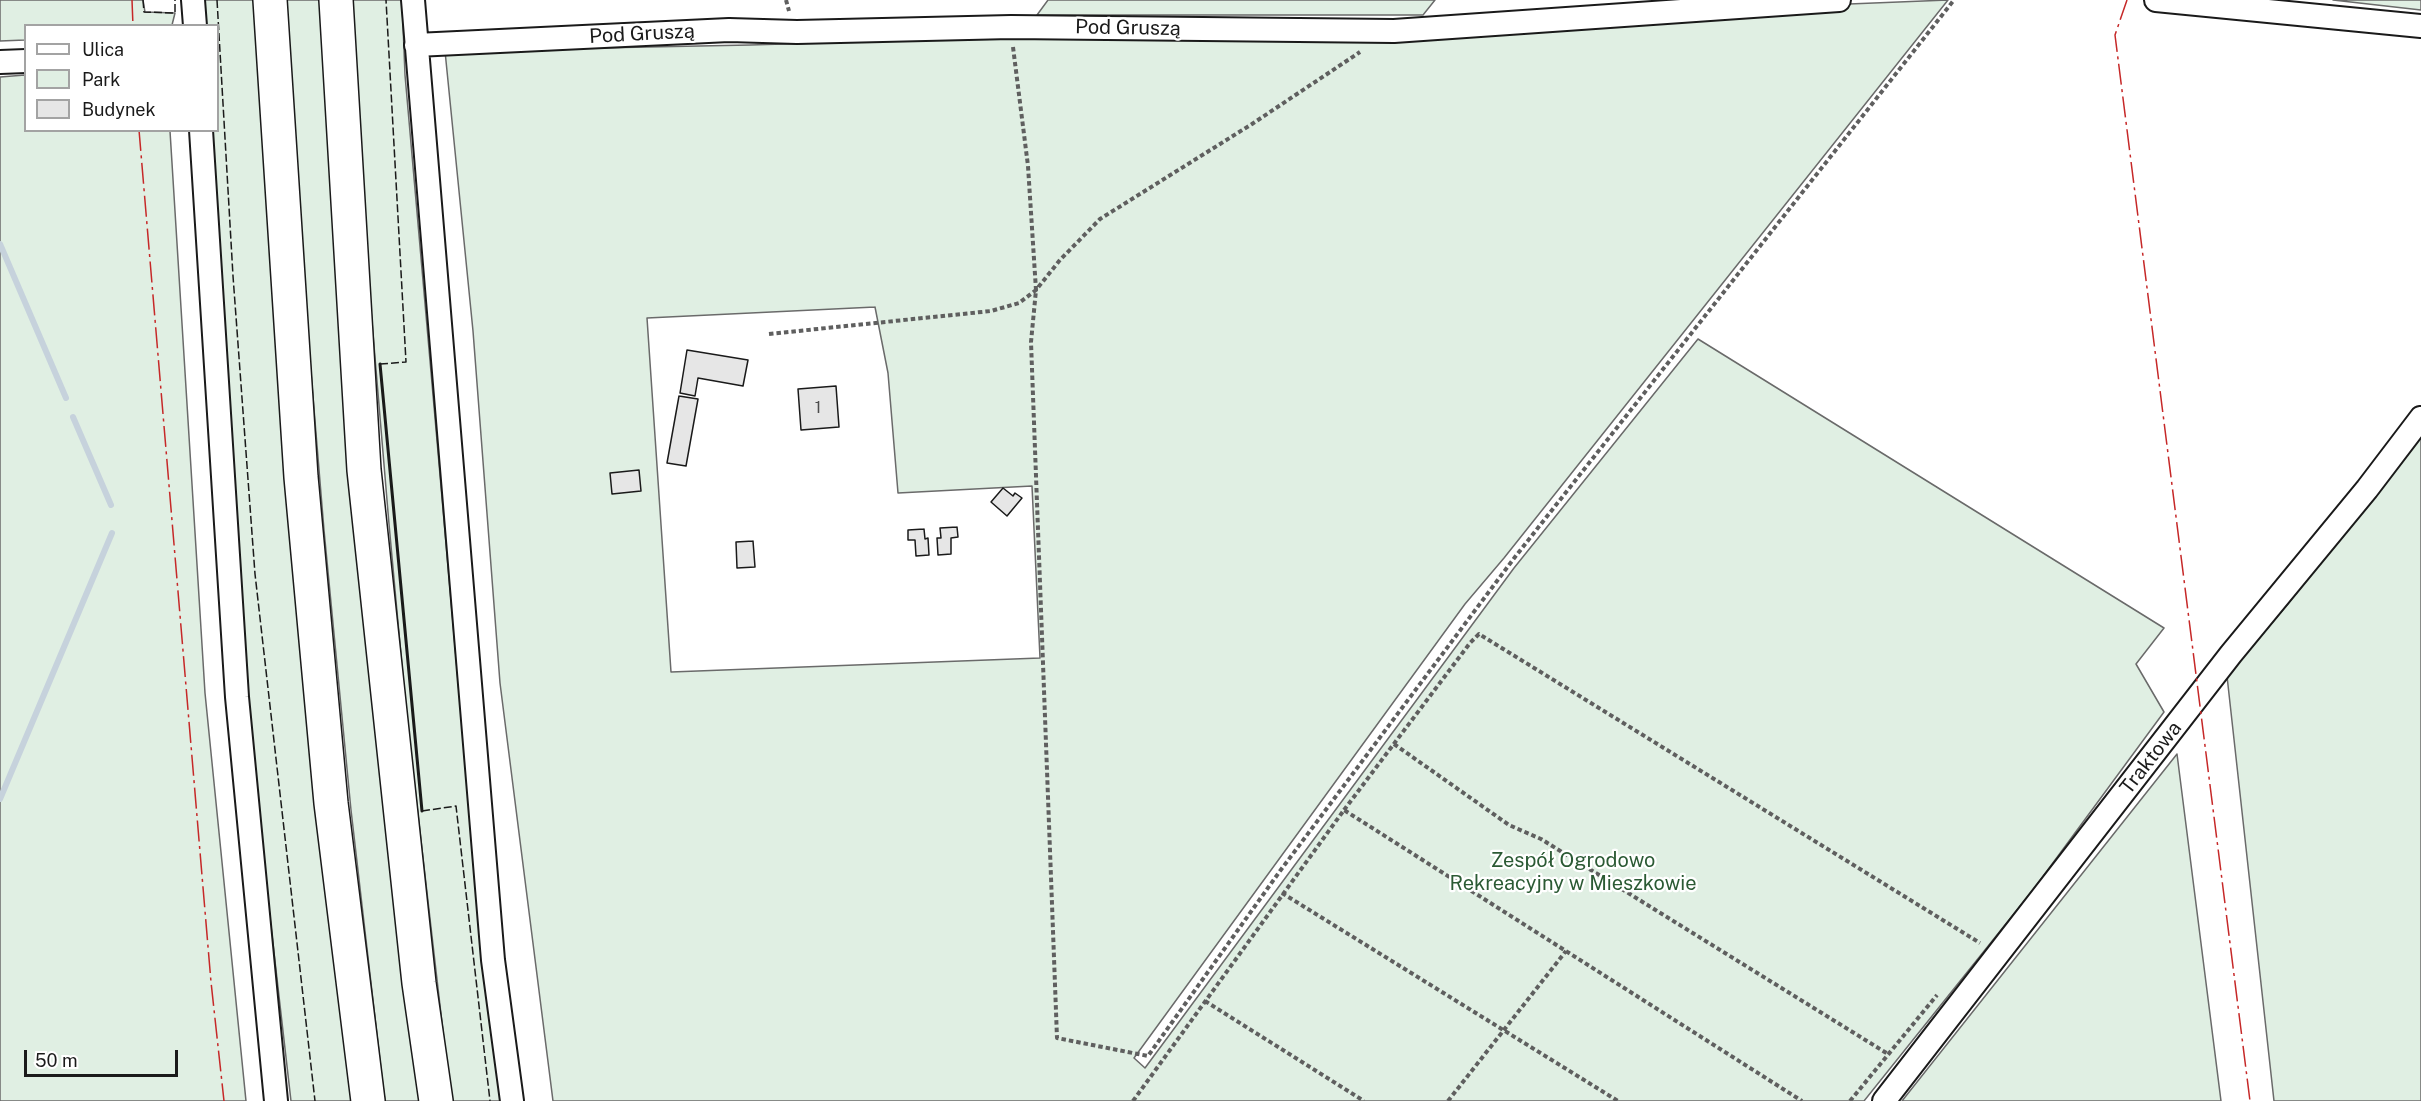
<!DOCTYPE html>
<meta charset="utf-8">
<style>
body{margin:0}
#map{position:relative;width:2421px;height:1101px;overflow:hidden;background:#fff;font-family:"Public Sans",sans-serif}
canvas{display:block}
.legend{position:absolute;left:24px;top:24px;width:195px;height:108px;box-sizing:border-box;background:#fff;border:2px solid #a3a3a3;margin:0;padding:8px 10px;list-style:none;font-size:18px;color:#1a1a1a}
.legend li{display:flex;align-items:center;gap:12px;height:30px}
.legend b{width:30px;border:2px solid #a3a3a3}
.scale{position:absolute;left:24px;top:1050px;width:154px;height:27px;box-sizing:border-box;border:3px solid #1a1a1a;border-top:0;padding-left:8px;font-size:18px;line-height:21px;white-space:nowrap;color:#1a1a1a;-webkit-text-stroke:4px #fff;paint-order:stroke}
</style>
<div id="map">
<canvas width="2421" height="1101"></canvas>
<ul class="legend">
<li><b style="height:8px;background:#fff"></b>Ulica</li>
<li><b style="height:16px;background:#e0efe3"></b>Park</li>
<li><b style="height:16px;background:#e6e6e6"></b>Budynek</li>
</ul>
<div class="scale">50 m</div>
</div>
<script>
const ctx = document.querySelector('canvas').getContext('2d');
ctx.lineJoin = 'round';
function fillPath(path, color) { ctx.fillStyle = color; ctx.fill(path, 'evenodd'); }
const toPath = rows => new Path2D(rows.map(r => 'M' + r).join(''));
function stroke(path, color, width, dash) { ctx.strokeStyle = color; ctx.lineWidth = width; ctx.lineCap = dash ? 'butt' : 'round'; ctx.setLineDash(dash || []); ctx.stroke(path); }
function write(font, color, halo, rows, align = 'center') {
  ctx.font = font + ' "Public Sans",sans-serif'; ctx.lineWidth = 4.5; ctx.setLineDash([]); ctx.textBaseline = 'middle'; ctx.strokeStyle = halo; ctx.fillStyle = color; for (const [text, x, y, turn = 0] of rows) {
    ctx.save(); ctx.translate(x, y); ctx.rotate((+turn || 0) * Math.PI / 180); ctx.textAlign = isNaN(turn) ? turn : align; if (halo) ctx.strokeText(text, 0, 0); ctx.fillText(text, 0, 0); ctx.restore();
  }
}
const green = toPath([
 [0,0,143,0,145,12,175,13,172,25,26,26,25,40,0,41,0,0],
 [204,0,256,0,355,1101,291,1101,256,795,226,405,212,131,218,130,218,26,206,25,204,0],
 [286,0,320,0,420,1101,385,1101,382,1078,351,810,324,530,305,300,286,0],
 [351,0,402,0,405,75,459,692,503,1101,451,1101,406,710,389,524,371,310,351,0],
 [1048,0,1435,0,1423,15,1037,15,1048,0],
 [1948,0,1504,558,1465,604,1134,1058,1145,1068,1514,568,1698,339,2164,628,2136,664,2164,712,2033,890,1864,1101,553,1101,500,683,473,331,445,51,750,45,1082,35,1948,0],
 [875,307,888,373,898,493,1032,486,1040,658,671,672,647,318,875,307],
 [2333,0,2421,0,2421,10,2333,0],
 [25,75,26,130,170,131,205,693,246,1101,0,1101,0,77,25,75],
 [2421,436,2421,1101,2274,1101,2227,676,2287,605,2421,436],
 [2177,754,2221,1101,1902,1101,2177,754]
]);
const stream = toPath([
 [0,244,66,398],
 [73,417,111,505],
 [0,799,112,533]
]);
const building = toPath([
 [687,350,748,360,743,386,698,378,695,396,680,393,687,350],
 [836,386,839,427,801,430,798,389,836,386],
 [679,396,698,399,686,466,667,463,679,396],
 [639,470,641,491,612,494,610,473,639,470],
 [1003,488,1013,496,1015,493,1022,498,1007,516,991,502,1003,488],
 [957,527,958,537,951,538,951,554,938,555,937,538,941,538,940,528,957,527],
 [924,529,925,539,928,538,929,555,916,556,915,540,908,540,908,530,924,529],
 [753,541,755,567,737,568,736,542,753,541]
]);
const path = toPath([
 [786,0,789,11],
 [1013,47,1028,166,1036,290,1031,342,1057,1038,1148,1056,1280,871,1515,557,1954,0],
 [769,334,991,311,1019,303,1036,290,1060,260,1100,219,1252,124,1360,52],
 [1394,744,1509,825,1541,839,1888,1054],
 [1344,810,1470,643,1479,634,1980,943],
 [1282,893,1618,1101],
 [1205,1001,1364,1101],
 [1133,1101,1344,810,1802,1101],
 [1448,1101,1566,951],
 [1850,1101,1937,995]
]);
const minor = toPath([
 [193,0,195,26],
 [413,0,493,960,512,1101],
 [2156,0,2421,26],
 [416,45,729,30,797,32,1011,27,1394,31,1839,0],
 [0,62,26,61],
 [201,130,237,697,276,1101],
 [1884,1101,2231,654,2367,489,2421,418]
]);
const highway = toPath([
 [270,0,301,477,331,803,368,1101],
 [336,0,364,470,419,983,436,1101]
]);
const fence = toPath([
 [143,0,144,12,175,13,175,0],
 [217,0,233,276,255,574,315,1101],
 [380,364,406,362,386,0],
 [422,811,456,806,490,1101]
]);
const wall = toPath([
 [380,364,422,811]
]);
const power = toPath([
 [132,0,133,26],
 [2127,0,2115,35,2250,1101],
 [139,130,211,982,224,1101]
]);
const numberNames = [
 ["1",818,408]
];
const streetNames = [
 ["Pod Gruszą",1128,28,1],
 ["Pod Gruszą",642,34,-3],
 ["Traktowa",2151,758,-52]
];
const parkNames = [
 ["Zespół Ogrodowo",1573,861],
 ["Rekreacyjny w Mieszkowie",1573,884]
];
fillPath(green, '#e0efe3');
stroke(green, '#6a6a6a', 1.5);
stroke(stream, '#c6d2dc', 6);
fillPath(building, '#e6e6e6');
stroke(building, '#1a1a1a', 1.5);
stroke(minor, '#1a1a1a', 26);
stroke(highway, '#1a1a1a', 36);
stroke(path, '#5f5f5f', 4, [4.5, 3]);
stroke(minor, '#fff', 22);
stroke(highway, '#fff', 33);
stroke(fence, '#1a1a1a', 1.5, [8, 3]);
stroke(wall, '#1a1a1a', 3);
stroke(power, '#c62828', 1.5, [21, 4.5, 3, 4.5]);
write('16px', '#4d4d4d', null, numberNames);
write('20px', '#1a1a1a', '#fff', streetNames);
write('20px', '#2b5a34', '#fff', parkNames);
</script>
